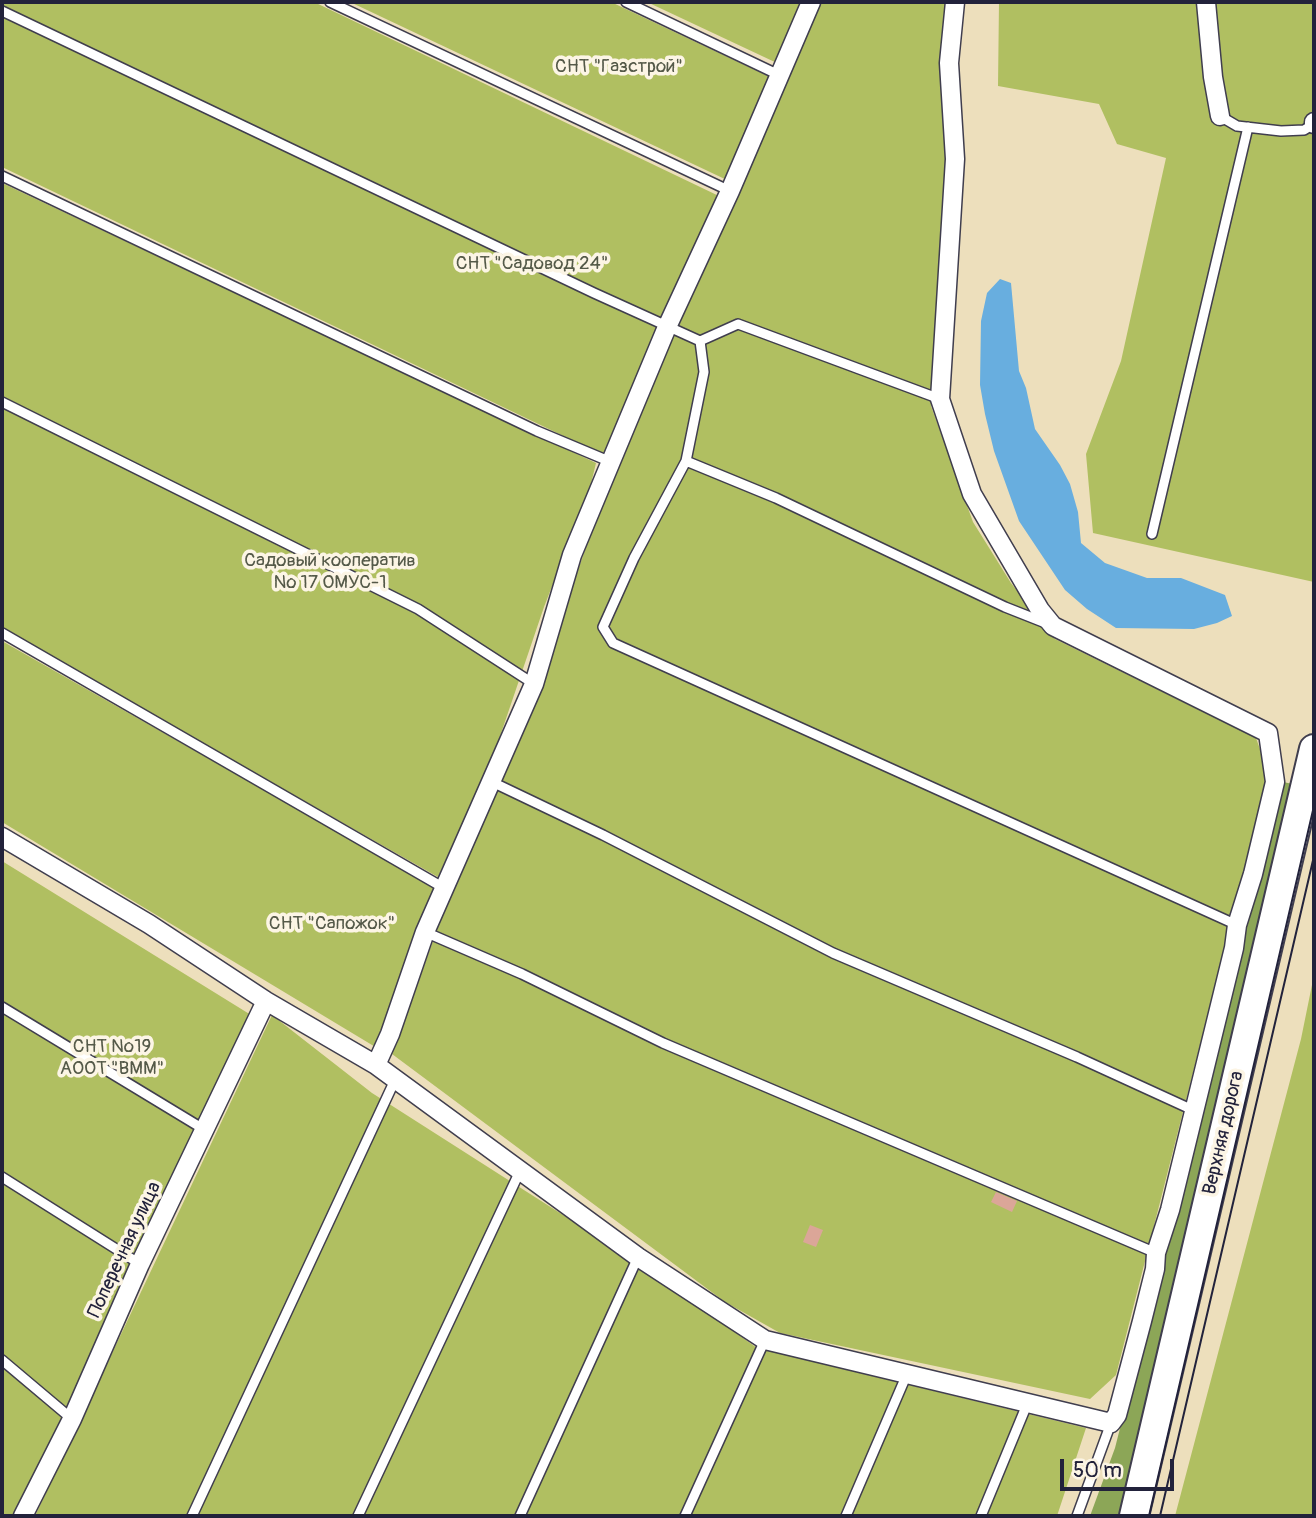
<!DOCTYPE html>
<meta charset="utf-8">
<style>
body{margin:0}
#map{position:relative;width:1316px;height:1518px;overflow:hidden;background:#eddfbc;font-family:Pangolin,sans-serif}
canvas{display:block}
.frame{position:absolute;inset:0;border:4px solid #22223b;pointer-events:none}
.scale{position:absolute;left:1060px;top:1459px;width:114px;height:32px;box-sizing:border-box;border:4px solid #22223b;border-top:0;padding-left:9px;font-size:21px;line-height:24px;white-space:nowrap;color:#22223b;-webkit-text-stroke:5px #fcf5e5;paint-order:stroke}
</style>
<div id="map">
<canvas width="1316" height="1518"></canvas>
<div class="frame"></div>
<div class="scale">50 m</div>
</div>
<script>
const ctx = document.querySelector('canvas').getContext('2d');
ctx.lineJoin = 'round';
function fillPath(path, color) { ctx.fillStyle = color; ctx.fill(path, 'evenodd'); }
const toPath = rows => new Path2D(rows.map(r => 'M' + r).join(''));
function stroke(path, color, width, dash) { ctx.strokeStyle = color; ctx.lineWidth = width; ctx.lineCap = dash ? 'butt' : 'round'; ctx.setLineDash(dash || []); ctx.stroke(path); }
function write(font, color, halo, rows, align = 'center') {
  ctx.font = font + ' Pangolin,sans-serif'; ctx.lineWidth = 7; ctx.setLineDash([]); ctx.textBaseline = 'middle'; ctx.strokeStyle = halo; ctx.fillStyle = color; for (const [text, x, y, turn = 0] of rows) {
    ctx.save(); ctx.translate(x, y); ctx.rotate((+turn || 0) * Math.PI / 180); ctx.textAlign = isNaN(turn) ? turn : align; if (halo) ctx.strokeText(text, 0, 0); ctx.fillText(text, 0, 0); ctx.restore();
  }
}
const green = toPath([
 [2,2,314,2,721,197,612,447,601,454,2,167],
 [350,2,611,2,772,78,729,181],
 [647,2,807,2,779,64],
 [821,2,946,2,942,31,946,181,931,406,973,522,1011,583,1055,639,1256,738,1269,774,1116,1375,1090,1399,780,1333,725,1302,392,1054,449,897,559,624,616,462,730,214],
 [999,2,1314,2,1314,582,1093,533,1086,454,1121,361,1166,158,1117,144,1099,104,998,86],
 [2,183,596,463,590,488,544,607,495,751,438,877,2,629],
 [2,641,436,888,377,1048,2,822],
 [2,861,251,1015,62,1424,16,1516,2,1516],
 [1314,975,1314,1516,1175,1516,1301,1039],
 [272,1015,372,1093,632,1259,757,1348,1086,1428,1057,1516,35,1516]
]);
const forest = toPath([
 [1283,782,1298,785,1121,1516,1090,1516,1115,1448]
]);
const water = toPath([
 [1000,279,1011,283,1019,371,1026,388,1035,429,1060,465,1070,484,1078,512,1081,543,1105,563,1147,578,1181,578,1225,595,1232,616,1217,623,1194,629,1116,628,1087,609,1065,590,1019,521,994,451,985,414,980,385,981,321,987,293]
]);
const building = toPath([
 [996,1192,1017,1201,1012,1212,991,1202],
 [810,1225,823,1230,816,1247,803,1242]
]);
const lane = toPath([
 [330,2,730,191],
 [626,2,779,75],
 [2,11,594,293,700,341,704,372,686,461,776,498,1005,607,1048,624],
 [1220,116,1237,126,1281,131,1304,130,1314,124],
 [2,176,537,431,611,462],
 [700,341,738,324,940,399],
 [2,402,418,609,534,684],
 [686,461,634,558,603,627,613,643,1237,925],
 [1152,534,1248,127],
 [2,633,444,888],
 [490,781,603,835,833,953,1077,1057,1195,1111],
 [425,932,522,974,663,1043,1156,1253],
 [2,1007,205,1130],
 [2,1177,140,1264],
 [2,1360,72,1419],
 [192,1516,395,1080],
 [358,1516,520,1171],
 [520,1516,638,1257],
 [685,1516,765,1340],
 [846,1516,907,1374],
 [981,1516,1028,1402],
 [1077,1516,1111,1423]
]);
const street = toPath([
 [1206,2,1213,77,1220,116],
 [1314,124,1314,122],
 [2,837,149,924,266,1001,376,1065,638,1257,765,1340,1111,1423,1117,1415,1142,1321,1155,1269,1156,1253,1170,1210,1234,948,1237,925,1253,874,1275,782,1268,733,1053,626,1040,610,972,494,940,399,955,159,949,63,955,2],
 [376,1065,390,1034,425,932,534,684,572,555,667,327,730,191,811,2],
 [23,1516,72,1419,140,1264,266,1001]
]);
const primary = toPath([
 [1134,1516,1314,749]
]);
const tram = toPath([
 [1149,1516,1314,806],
 [1160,1516,1314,856]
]);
const parkNames = [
 ["СНТ \"Газстрой\"",619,67],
 ["СНТ \"Садовод 24\"",532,264],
 ["Садовый кооператив",330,561],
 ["№ 17 ОМУС-1",330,583],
 ["СНТ \"Сапожок\"",332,924],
 ["СНТ №19",112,1047],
 ["АООТ \"ВММ\"",112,1069]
];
const streetNames = [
 ["Верхняя дорога",1224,1133,-77],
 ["Поперечная улица",125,1250,-65]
];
fillPath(green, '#b0bf61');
fillPath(forest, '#8ca657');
fillPath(water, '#68aedf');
fillPath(building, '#dba698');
stroke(lane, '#403e4e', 12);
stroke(street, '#403e4e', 21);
stroke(primary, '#403e4e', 32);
stroke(lane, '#fff', 9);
stroke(street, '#fff', 18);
stroke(primary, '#fff', 28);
stroke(tram, '#22223b', 2);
write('19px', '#545948', '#fcf5e5', parkNames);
write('19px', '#22223b', '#fcf5e5', streetNames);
</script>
